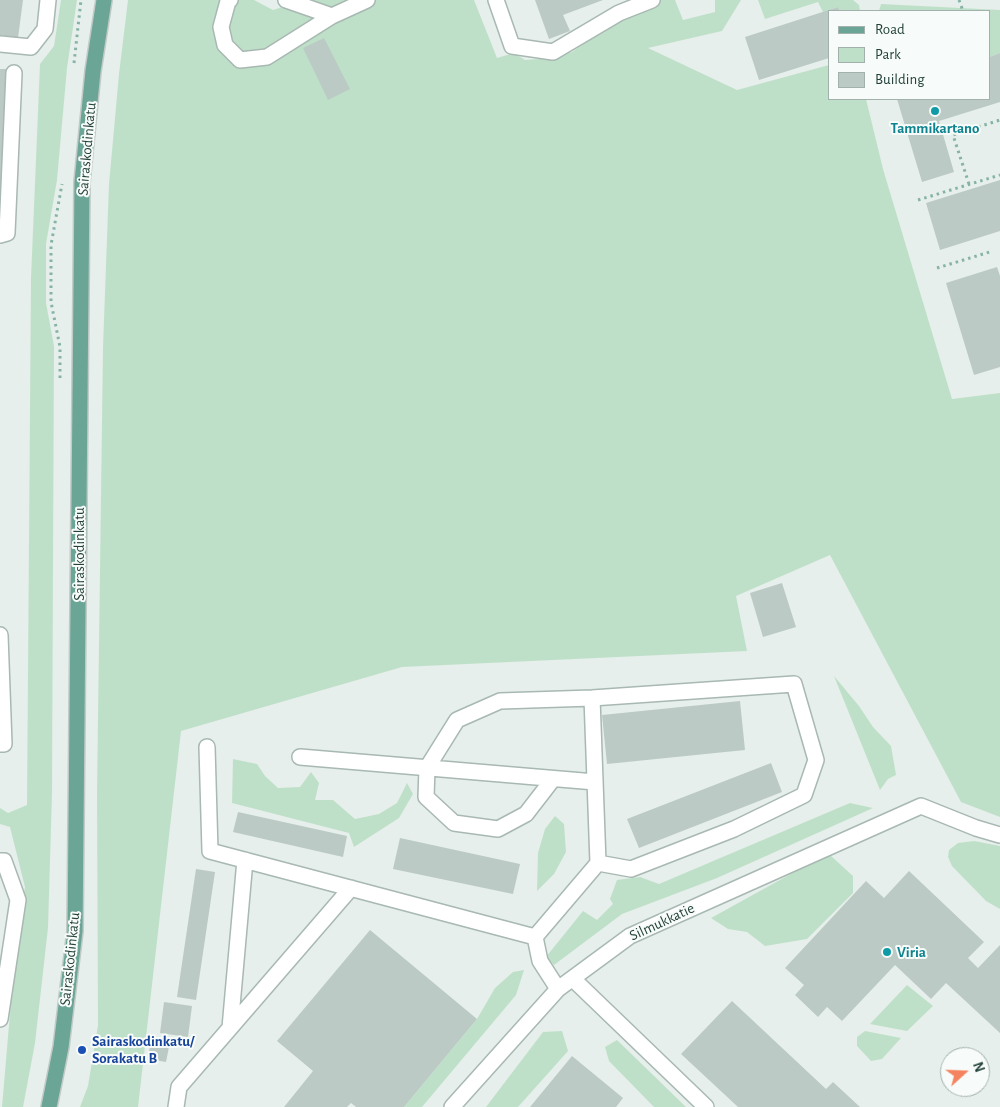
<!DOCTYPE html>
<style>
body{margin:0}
#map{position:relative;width:1000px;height:1107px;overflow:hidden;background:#e6efeb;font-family:"Alegreya Sans",sans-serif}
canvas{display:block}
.legend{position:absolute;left:828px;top:10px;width:162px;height:90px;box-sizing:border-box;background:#f7fbf9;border:1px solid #a3b1ad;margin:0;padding:6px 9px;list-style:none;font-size:15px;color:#24423a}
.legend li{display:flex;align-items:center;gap:10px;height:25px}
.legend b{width:25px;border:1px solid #a3b1ad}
.north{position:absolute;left:940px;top:1047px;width:50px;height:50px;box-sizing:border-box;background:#f7fbf9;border:1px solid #a3b1ad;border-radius:50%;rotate:70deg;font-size:14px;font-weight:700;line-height:20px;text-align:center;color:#24423a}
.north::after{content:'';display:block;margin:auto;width:18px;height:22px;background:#f4845f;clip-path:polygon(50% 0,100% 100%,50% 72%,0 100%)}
</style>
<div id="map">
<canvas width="1000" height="1107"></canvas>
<ul class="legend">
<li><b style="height:6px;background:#6aa596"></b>Road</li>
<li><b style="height:14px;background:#bfe0c8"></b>Park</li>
<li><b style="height:14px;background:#bbcac4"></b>Building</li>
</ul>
<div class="north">N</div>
</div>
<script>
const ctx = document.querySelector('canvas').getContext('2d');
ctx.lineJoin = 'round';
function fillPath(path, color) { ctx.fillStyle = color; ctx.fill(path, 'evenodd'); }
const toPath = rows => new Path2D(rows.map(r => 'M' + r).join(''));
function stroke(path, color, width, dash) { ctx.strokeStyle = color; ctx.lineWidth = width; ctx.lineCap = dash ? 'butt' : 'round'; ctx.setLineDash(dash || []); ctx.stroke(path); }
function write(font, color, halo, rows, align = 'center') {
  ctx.font = font + ' "Alegreya Sans",sans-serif'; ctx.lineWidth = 4; ctx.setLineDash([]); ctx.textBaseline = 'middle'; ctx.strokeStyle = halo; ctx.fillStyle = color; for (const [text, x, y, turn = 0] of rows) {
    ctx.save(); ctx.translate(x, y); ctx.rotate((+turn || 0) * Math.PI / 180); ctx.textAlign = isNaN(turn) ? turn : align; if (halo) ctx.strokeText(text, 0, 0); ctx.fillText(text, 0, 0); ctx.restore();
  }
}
const green = toPath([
 [61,0,77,0,67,68,57,180,46,244,46,303,54,346,52,793,48,928,35,1043,23,1107,2,1107,16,943,25,887,10,827,0,824,0,808,8,813,27,805,31,278,40,64,54,46],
 [128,0,254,0,273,10,305,0,474,0,497,58,514,53,525,60,552,58,572,52,600,32,646,9,642,0,675,0,683,20,715,12,715,0,741,0,722,31,648,48,737,90,829,65,829,99,866,99,883,169,952,399,1000,393,1000,817,961,802,830,555,736,596,747,651,402,667,181,731,138,1107,80,1107,88,1086,98,1025,97,793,103,347,109,184,119,74],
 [758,0,853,0,859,5,860,11,840,11,838,7,823,12,818,2,765,19],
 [881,4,1000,10,1000,53,989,57,989,11,879,11],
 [834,676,859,706,873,727,891,746,896,775,888,779,880,790],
 [233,759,257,764,265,776,278,788,300,787,311,772,319,783,315,800,333,800,355,819,379,814,397,803,407,783,413,794,399,818,354,847,349,833,232,803],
 [850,803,873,808,717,878,622,914,554,965,546,957,583,911,597,920,613,904,610,899,617,880,640,877,659,884],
 [555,816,564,824,566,852,554,874,537,891,538,853,545,829],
 [974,841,1000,846,1000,909,986,901,952,866,948,857,949,850,958,843],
 [830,855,853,876,853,893,807,939,765,946,747,932,728,929,711,918,807,865],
 [524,970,516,995,422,1107,404,1107,477,1019,495,988,513,972],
 [907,985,933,1006,907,1031,870,1024],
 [562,1031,568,1051,518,1107,486,1107,543,1032],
 [865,1031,901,1038,882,1059,871,1061,857,1046,857,1037],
 [617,1040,686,1107,654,1107,609,1061,605,1047]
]);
const building = toPath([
 [0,0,23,0,18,38,0,35],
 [535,0,603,0,563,15,570,31,549,39],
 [838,7,840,11,829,11,829,58,759,80,745,37],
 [324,38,350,89,328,100,303,48],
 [1000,53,1000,102,939,121,954,172,922,182,897,99,989,99,989,57],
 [0,69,8,69,2,186,0,186],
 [1000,180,1000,231,940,250,926,203],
 [997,267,1000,276,1000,367,974,375,946,283],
 [782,583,796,627,763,637,750,593],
 [740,701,745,750,607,764,602,715],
 [771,763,782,792,639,848,627,819],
 [238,812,347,836,343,857,233,832],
 [400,838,520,864,513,894,393,869],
 [196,869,215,872,196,1000,177,997],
 [909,871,984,942,968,958,978,968,1000,945,1000,1033,946,983,931,999,895,965,842,1021,827,1007,818,1017,795,995,804,985,785,968,866,881,884,898],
 [370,930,477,1019,404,1107,356,1107,351,1103,347,1107,284,1107,313,1071,277,1041],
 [732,1001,826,1089,833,1082,860,1107,738,1107,681,1054],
 [164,1002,192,1006,188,1037,160,1033],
 [151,1039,170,1042,166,1062,148,1059],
 [572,1056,623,1098,616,1107,530,1107]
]);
const path = toPath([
 [959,0,963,11],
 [74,63,81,0],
 [969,184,953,135,1000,120],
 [918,200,1000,175],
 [937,268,993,251],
 [60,378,60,347,51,302,51,245,62,184]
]);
const minor = toPath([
 [230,0,228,1,221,27,225,45,240,60,267,57,332,16,367,0],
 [286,0,332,16],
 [496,0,512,46,553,52,619,13,652,0],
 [0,44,31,47,45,29,48,0],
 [0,235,7,233,14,73],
 [0,635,4,744,0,744],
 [207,747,210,851,535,937],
 [300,757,595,782],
 [553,779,526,814,498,829,454,823,426,797,427,768,457,720,500,701,592,698,794,684,816,760,804,795,734,829,631,869,598,863],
 [0,861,4,861,18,900,0,1019],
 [573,979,706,1107],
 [558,989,540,961,535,937,598,863,592,698],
 [230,1028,245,860],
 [176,1107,179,1087,351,888],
 [452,1107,558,989,630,936,921,806,976,828,1000,835]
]);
const major = toPath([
 [49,1107,61,1047,75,931,82,182,93,71,104,0]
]);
const markers = [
 [935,111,5,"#0f9aa8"],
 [887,952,5,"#0f9aa8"],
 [82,1050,5,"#1a4fb4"]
];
const cultureNames = [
 ["Tammikartano",935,128],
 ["Viria",897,952,"left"]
];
const streetNames = [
 ["Sairaskodinkatu",87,149,-85],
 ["Sairaskodinkatu",79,554,-90],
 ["Silmukkatie",662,922,-25],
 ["Sairaskodinkatu",70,959,-84]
];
const transitNames = [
 ["Sairaskodinkatu/",92,1041],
 ["Sorakatu B",92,1058]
];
fillPath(green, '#bfe0c8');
fillPath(building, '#bbcac4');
stroke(minor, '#a8b8b2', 18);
stroke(major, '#c2cac8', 18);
stroke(path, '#86b3a5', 3, [2.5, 4]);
stroke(minor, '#fff', 15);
stroke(major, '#6aa596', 15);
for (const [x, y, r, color] of markers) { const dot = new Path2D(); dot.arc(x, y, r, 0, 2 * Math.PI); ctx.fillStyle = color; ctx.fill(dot); stroke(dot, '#f7fbf9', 2); }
write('bold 15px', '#0d838f', '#f7fbf9', cultureNames);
write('15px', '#24423a', '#f7fbf9', streetNames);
write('bold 15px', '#164399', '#f7fbf9', transitNames, 'left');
</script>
